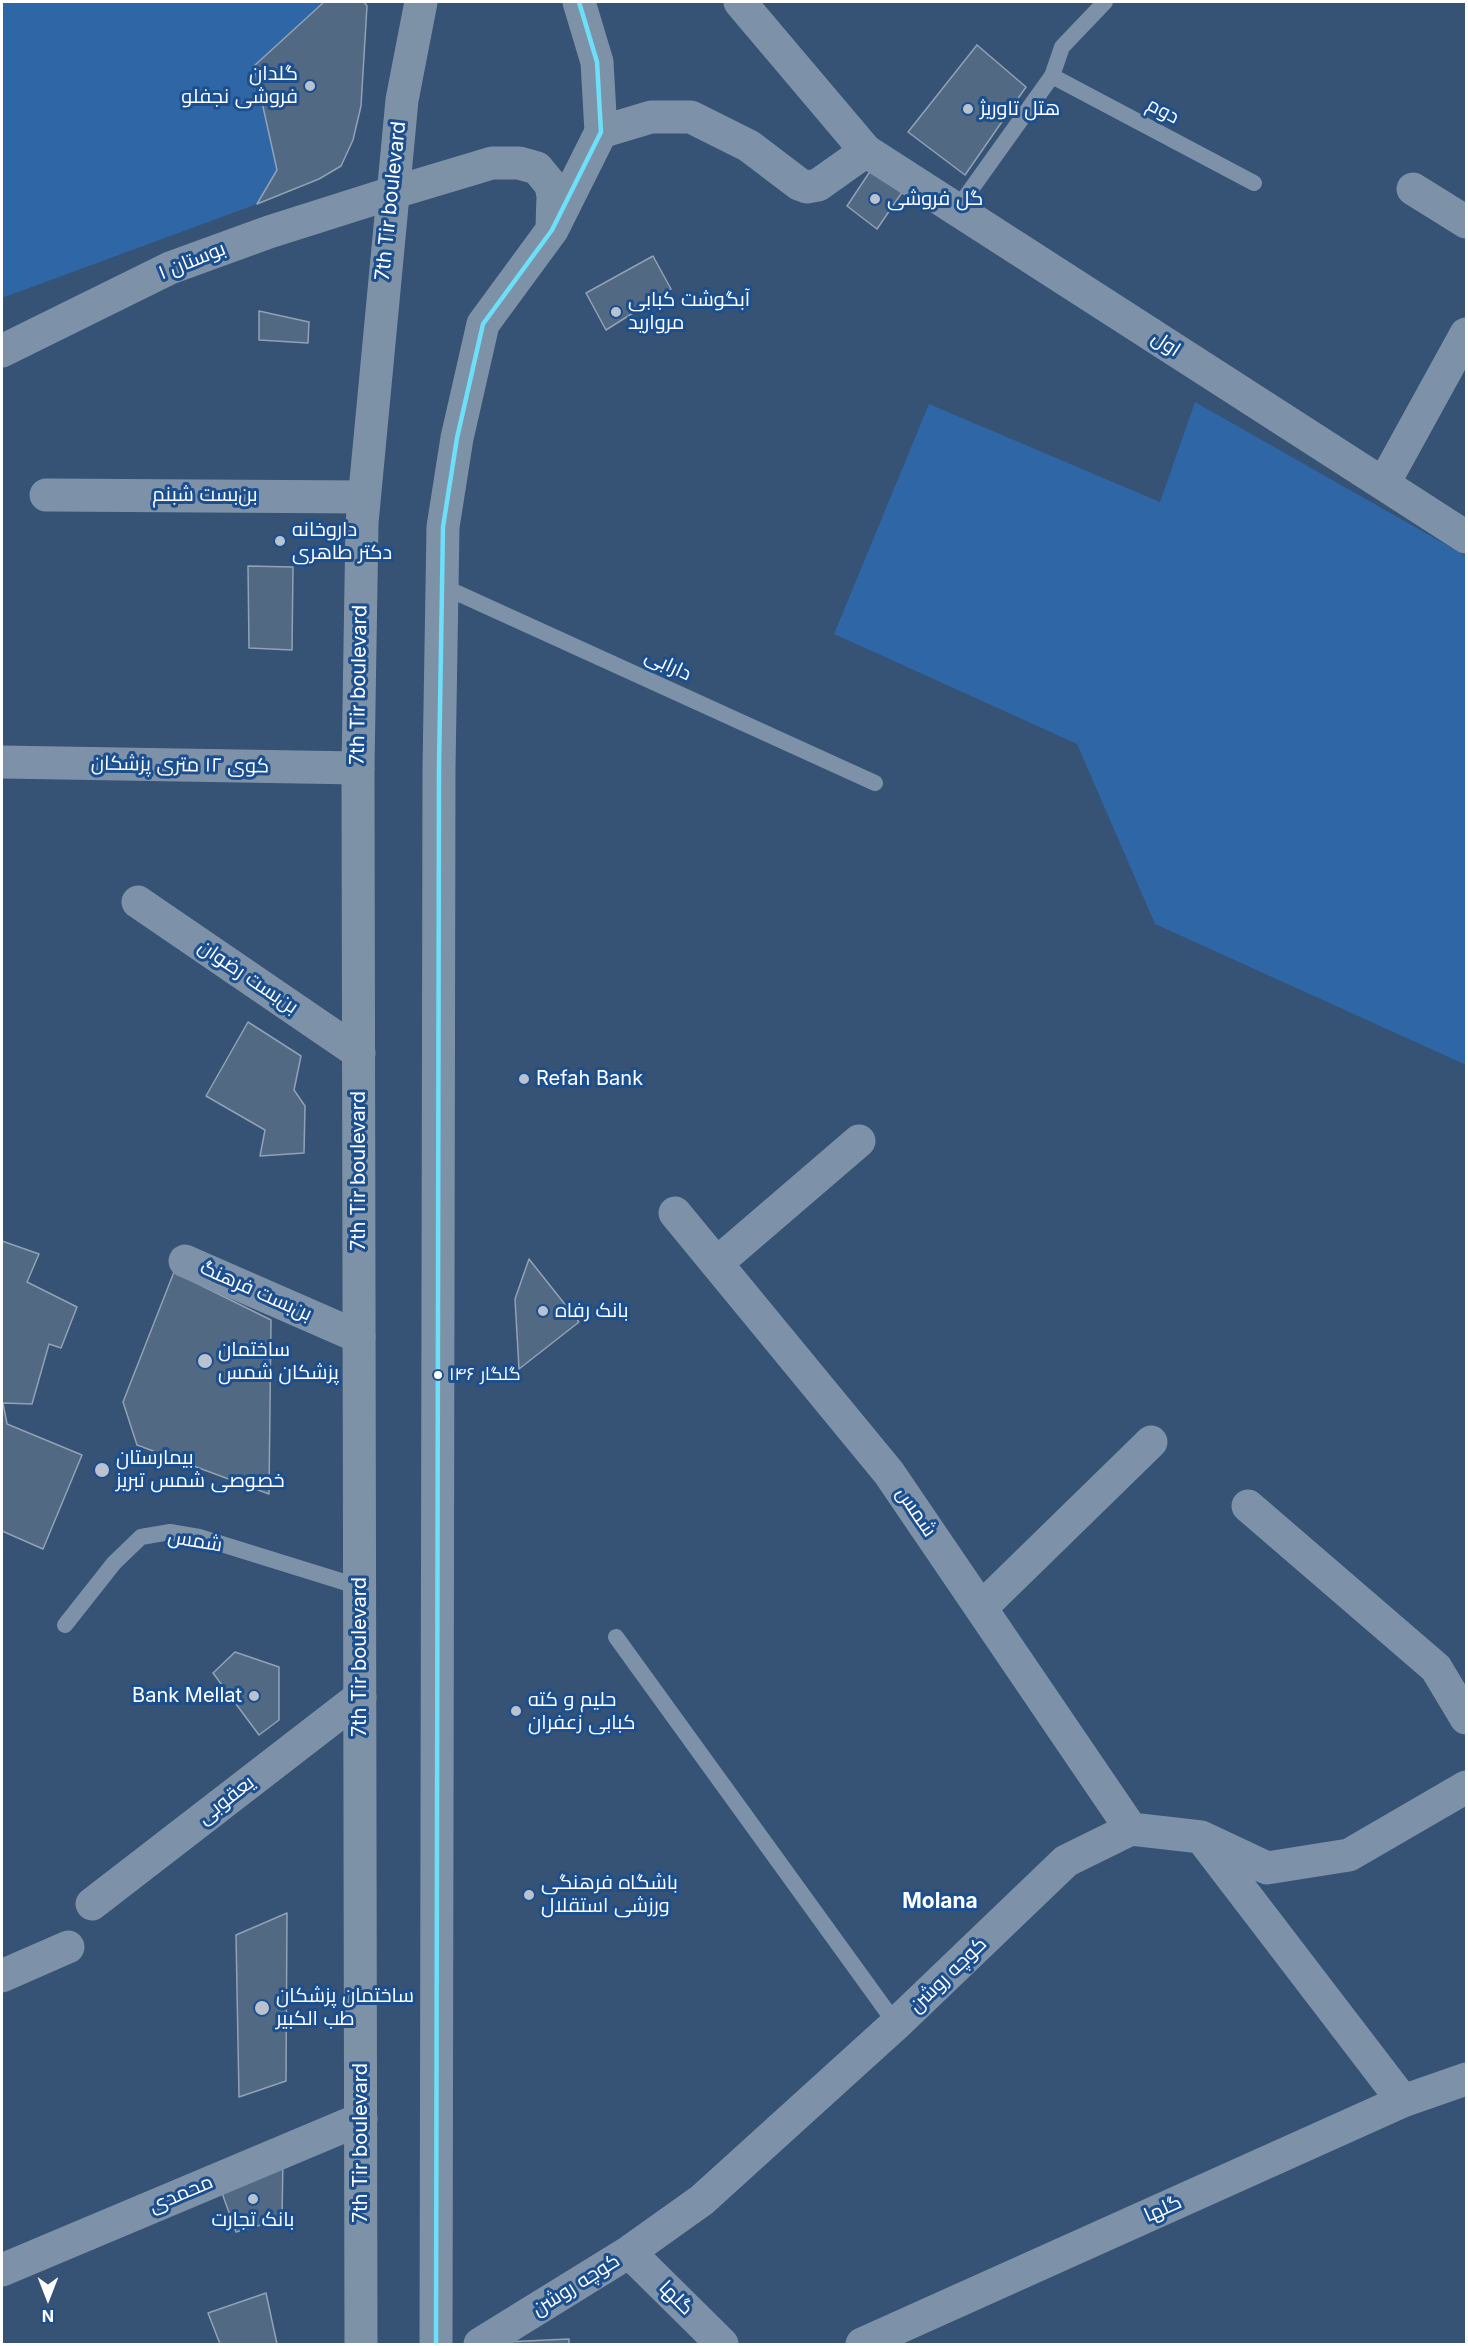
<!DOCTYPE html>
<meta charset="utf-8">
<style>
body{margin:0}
#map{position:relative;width:1468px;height:2346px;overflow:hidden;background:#365274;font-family:Inter,sans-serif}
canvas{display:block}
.frame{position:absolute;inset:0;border:3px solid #fff;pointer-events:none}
.north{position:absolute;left:18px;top:2268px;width:60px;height:60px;-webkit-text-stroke:4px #1b4f8f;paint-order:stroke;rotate:180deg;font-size:16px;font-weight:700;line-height:24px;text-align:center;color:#fff}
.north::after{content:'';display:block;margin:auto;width:21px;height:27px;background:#fff;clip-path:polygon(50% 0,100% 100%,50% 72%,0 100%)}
</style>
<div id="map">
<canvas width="1468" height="2346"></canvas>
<div class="frame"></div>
<div class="north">N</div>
</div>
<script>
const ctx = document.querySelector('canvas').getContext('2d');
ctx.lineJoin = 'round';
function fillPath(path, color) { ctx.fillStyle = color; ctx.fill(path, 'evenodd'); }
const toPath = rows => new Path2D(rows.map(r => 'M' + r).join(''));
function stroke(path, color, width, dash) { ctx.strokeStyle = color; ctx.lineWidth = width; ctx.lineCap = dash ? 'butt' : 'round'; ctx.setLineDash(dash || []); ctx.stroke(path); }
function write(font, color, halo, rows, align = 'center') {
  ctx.font = font + ' Inter,Cairo,sans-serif'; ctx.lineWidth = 6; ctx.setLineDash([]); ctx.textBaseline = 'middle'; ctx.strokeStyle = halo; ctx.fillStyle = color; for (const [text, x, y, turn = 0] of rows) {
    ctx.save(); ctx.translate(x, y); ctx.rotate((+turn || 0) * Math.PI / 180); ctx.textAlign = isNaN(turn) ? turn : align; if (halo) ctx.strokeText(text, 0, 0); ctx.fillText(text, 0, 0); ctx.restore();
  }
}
const green = toPath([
 [2,2,324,2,254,66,277,170,257,204,2,298],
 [1195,402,1466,556,1466,1065,1155,924,1077,744,834,634,929,404,1160,502]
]);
const building = toPath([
 [324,2,364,2,367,6,361,106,353,140,341,166,319,179,257,204,277,170,254,66,324,2],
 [977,45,1026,87,965,175,908,132,977,45],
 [871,170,903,191,877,229,847,206,871,170],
 [653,256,671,289,606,330,586,293,653,256],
 [259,311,309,322,308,343,259,340,259,311],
 [248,566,293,567,292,650,249,648,248,566],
 [248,1022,301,1056,294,1090,305,1106,304,1153,260,1156,265,1130,206,1096,248,1022],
 [2,1241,39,1254,27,1282,77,1307,61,1348,49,1344,32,1404,3,1403,7,1424,82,1455,43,1549,2,1531,2,1241],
 [529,1259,579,1322,519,1369,515,1299,529,1259],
 [174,1272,271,1320,269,1494,137,1445,123,1402,174,1272],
 [235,1652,279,1667,279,1720,259,1735,213,1673,235,1652],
 [287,1913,286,2081,239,2097,236,1935,287,1913],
 [283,2158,282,2219,236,2232,217,2179,283,2158],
 [266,2293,277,2344,220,2344,208,2313,266,2293],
 [569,2339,569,2344,504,2344,504,2342,569,2339]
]);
const lane = toPath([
 [1052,76,1254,183],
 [957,209,1052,76,1062,47,1105,2],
 [442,586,875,783],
 [65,1625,114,1563,141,1537,170,1532,199,1537,360,1587],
 [616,1637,896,2024]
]);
const street = toPath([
 [740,2,866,151,1466,537],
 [601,132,651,117,691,117,749,146,799,184,807,187,818,185,866,151],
 [1413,189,1466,222],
 [2,351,170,268,269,232,392,193],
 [1384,483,1466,334],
 [46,495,364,497],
 [2,762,358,768],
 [138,902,359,1053],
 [675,1213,889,1473,1131,1829],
 [185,1261,359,1337],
 [717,1263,859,1141],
 [1248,1506,1436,1668,1466,1718],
 [981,1608,1151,1442],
 [1204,1841,1403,2101],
 [92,1904,360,1697],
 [2,1976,68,1947],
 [629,2252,722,2344],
 [2,2270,361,2119],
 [480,2344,629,2252,702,2200,896,2024,1066,1861,1131,1829,1201,1837,1267,1868,1349,1855,1466,1787],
 [862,2344,1403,2101,1466,2079]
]);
const highway = toPath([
 [392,193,492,163,519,163,537,168,551,185,553,196,552,228],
 [361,2344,358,768,362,523,402,100,421,2],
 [436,2344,439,768,443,527,457,438,483,324,552,230,601,132,597,62,579,2]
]);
const bus1 = toPath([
 [436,2344,439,768,443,527,457,438,483,324,552,230,601,132,597,62,579,2]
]);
const markers = [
 [310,86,6,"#b9c2ce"],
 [968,109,6,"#b9c2ce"],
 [875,199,6,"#b9c2ce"],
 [616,312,6,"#b9c2ce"],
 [280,541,6,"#b9c2ce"],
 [524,1079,6,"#b9c2ce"],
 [543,1311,6,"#b9c2ce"],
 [205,1361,8,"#b9c2ce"],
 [438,1375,5,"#fff"],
 [102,1470,8,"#b9c2ce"],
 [254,1696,6,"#b9c2ce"],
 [516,1711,6,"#b9c2ce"],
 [529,1895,6,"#b9c2ce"],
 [262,2008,8,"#b9c2ce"],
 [253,2199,6,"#b9c2ce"]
];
const busNames = [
 ["گلگار ۱۴۶",449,1375]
];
const poiNames = [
 ["گلدان",298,74,"right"],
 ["فروشی نجفلو",298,97,"right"],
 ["هتل تاوریژ",980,109],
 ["گل فروشی",887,199],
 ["آبگوشت کبابی",628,300],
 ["مروارید",628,323],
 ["داروخانه",292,530],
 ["دکتر طاهری",292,553],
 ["Refah Bank",536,1079],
 ["بانک رفاه",555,1311],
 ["ساختمان",218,1350],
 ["پزشکان شمس",218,1373],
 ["بیمارستان",116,1458],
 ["خصوصی شمس تبریز",116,1481],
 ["Bank Mellat",242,1696,"right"],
 ["حلیم و کته",528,1700],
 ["کبابی زعفران",528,1723],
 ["باشگاه فرهنگی",541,1883],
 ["ورزشی استقلال",541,1906],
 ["ساختمان پزشکان",276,1996],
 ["طب الکبیر",276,2019],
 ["بانک تجارت",253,2220,"center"]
];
const streetNames = [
 ["دوم",1163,111,28],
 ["7th Tir boulevard",391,201,-84],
 ["بوستان ۱",192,261,-22],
 ["اول",1166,344,33],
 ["بن‌بست شبنم",205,495],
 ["دارابی",668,665,25],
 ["7th Tir boulevard",359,685,-89],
 ["کوی ۱۲ متری پزشکان",180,765,1],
 ["بن‌بست رضوان",248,977,34],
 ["7th Tir boulevard",359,1171,-90],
 ["بن‌بست فرهنگ",256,1291,24],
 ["شمس",916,1512,56],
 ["شمس",195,1541,10],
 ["7th Tir boulevard",360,1657,-90],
 ["یعقوبی",226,1800,-38],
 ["کوچه روشن",948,1975,-44],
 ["7th Tir boulevard",361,2143,-90],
 ["محمدی",181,2194,-23],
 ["گلها",1163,2209,-24],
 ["کوچه روشن",576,2285,-32],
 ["گلها",676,2298,45]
];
const neighbourhoodNames = [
 ["Molana",940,1902]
];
fillPath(green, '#2f66a5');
fillPath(building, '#526984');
stroke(building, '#92a2b6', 1.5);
stroke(lane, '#7d92a8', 16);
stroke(street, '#7d92a8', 33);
stroke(highway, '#7e92a7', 33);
stroke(bus1, '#6ddff8', 4.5);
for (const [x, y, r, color] of markers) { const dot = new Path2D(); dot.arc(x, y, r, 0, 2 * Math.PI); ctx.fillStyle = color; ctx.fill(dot); stroke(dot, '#1b4f8f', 2); }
write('18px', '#fff', '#1b4f8f', busNames, 'left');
write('20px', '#fff', '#1b4f8f', poiNames, 'left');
write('20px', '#fff', '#1b4f8f', streetNames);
write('bold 21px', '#fff', '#1b4f8f', neighbourhoodNames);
</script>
